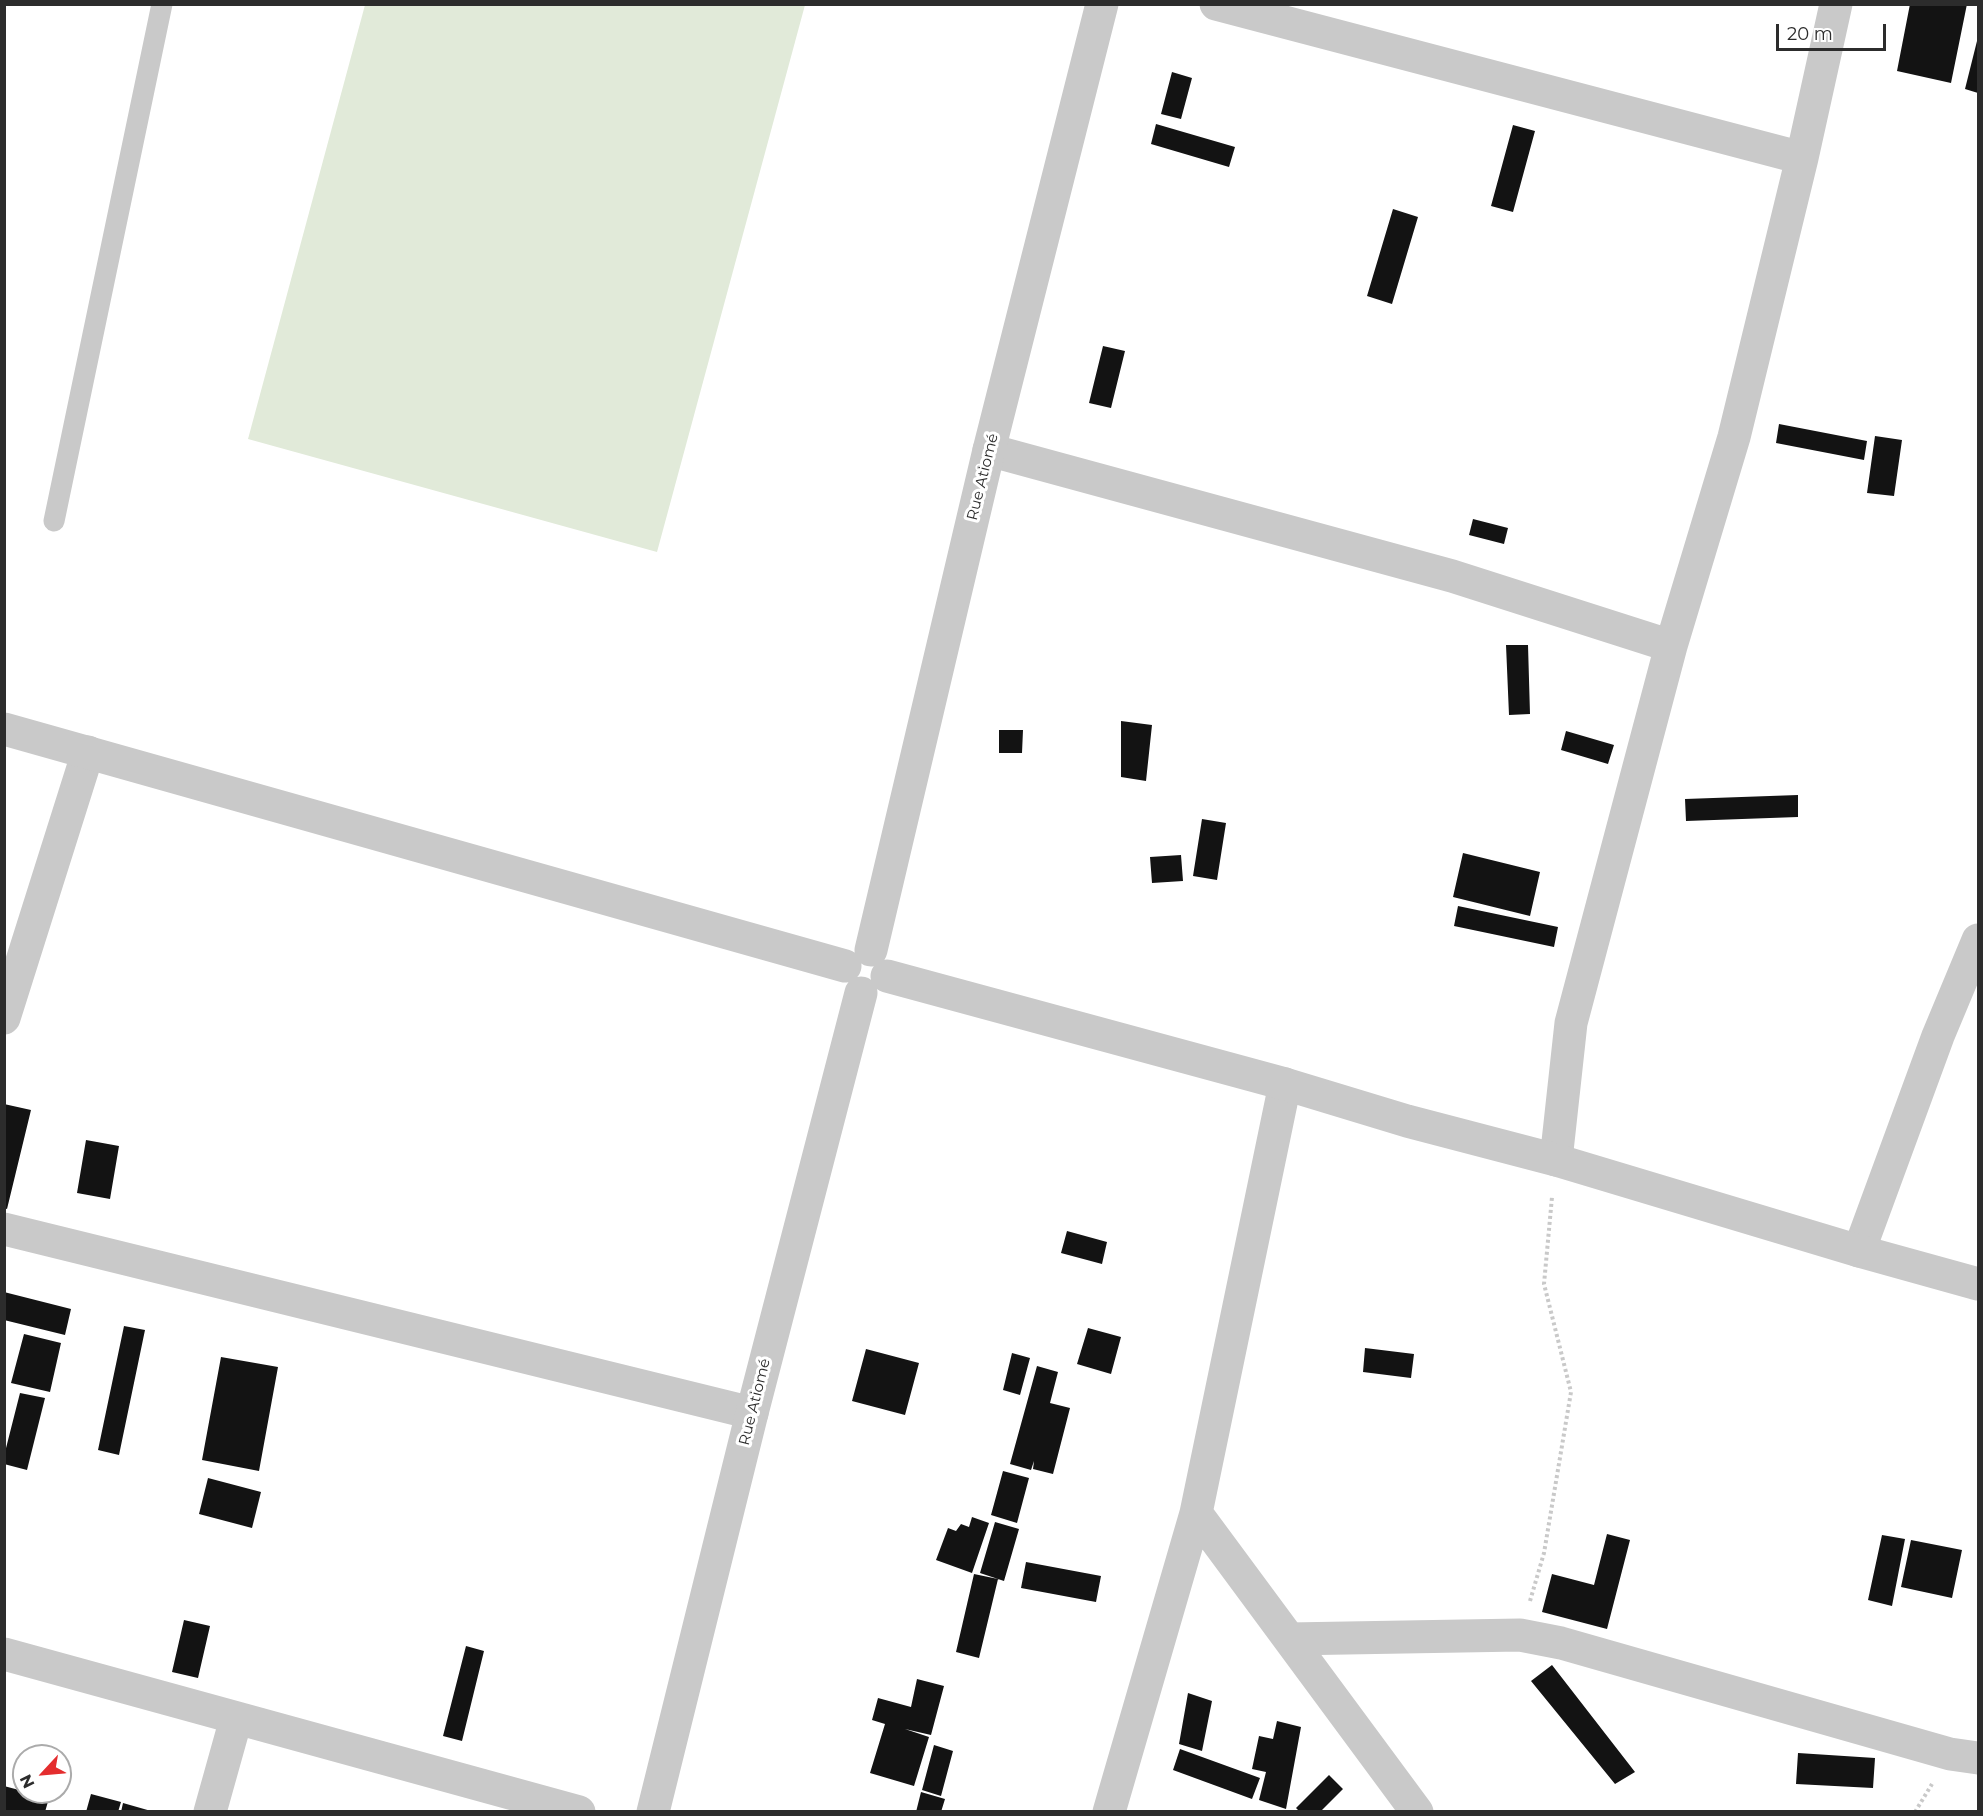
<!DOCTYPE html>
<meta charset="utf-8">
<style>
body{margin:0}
#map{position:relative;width:1983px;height:1816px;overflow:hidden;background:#fff;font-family:Montserrat,sans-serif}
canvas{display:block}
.frame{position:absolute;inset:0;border:6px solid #2c2c2c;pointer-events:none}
.north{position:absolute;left:12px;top:1744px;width:60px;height:60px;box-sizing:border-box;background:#fff;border:2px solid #ababab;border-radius:50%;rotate:244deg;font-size:16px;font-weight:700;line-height:24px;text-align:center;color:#2c2c2c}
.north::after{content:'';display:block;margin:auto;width:21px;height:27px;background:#e42d2e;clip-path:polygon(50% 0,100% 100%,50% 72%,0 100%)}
.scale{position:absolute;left:1776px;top:24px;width:110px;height:27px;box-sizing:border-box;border:3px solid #2c2c2c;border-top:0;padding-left:8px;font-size:18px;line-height:21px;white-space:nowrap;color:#2c2c2c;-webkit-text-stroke:4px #fff;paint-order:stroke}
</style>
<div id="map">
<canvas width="1983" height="1816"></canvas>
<div class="frame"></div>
<div class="north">N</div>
<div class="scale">20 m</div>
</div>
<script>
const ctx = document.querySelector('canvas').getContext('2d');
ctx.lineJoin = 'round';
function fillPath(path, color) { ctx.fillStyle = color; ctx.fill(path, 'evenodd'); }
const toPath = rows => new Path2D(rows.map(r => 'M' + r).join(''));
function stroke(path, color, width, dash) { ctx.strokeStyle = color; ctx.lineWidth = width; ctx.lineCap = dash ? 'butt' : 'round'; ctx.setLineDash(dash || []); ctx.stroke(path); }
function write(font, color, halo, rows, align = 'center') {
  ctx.font = font + ' Montserrat,sans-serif'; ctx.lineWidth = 6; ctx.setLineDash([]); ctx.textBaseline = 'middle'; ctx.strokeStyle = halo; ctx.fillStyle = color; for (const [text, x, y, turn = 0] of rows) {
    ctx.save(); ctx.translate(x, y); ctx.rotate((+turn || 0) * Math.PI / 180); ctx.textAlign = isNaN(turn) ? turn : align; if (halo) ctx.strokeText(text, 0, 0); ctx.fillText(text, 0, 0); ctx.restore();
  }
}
const green = toPath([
 [365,5,805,5,657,552,248,439]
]);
const building = toPath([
 [1910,4,1967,4,1951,83,1897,71],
 [1978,37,1978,93,1965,89],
 [1172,72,1192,78,1181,119,1161,114],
 [1156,124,1235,147,1229,167,1151,144],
 [1513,125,1535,131,1513,212,1491,206],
 [1393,209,1418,217,1392,304,1367,296],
 [1103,346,1125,351,1111,408,1089,403],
 [1779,424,1867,441,1864,460,1776,443],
 [1875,436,1902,440,1894,496,1867,493],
 [1473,519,1508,528,1504,544,1469,535],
 [1506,645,1528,645,1530,714,1509,715],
 [1121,721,1152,725,1146,781,1121,777],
 [999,730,1023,730,1022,753,999,753],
 [1566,731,1614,745,1608,764,1561,750],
 [1798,795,1798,817,1686,821,1685,799],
 [1202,819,1226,823,1217,880,1193,876],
 [1463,853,1540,872,1530,916,1453,897],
 [1181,855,1183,881,1152,883,1150,857],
 [1458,906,1558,927,1554,947,1454,926],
 [4,1104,31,1110,7,1209,4,1208],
 [86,1140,119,1146,110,1199,77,1193],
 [1067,1231,1107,1242,1102,1264,1061,1253],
 [4,1292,71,1309,65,1335,4,1320],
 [124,1326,145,1330,119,1455,98,1450],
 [1088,1328,1121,1337,1111,1374,1077,1364],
 [24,1334,61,1343,50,1392,11,1383],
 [1365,1348,1414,1354,1411,1378,1363,1372],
 [866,1349,919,1363,905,1415,852,1401],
 [1012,1353,1030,1358,1020,1395,1003,1390],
 [221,1357,278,1367,259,1471,202,1460],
 [1037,1366,1058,1372,1050,1403,1070,1408,1053,1474,1033,1469,1034,1461,1031,1470,1010,1464],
 [20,1393,45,1398,27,1470,4,1464,4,1456],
 [1003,1471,1029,1478,1017,1523,991,1515],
 [208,1478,261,1492,252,1528,199,1514],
 [972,1517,989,1523,972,1573,936,1560,948,1528,956,1531,961,1524,969,1527],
 [995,1522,1019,1529,1004,1581,980,1573],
 [1607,1534,1630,1540,1607,1629,1542,1612,1552,1574,1594,1585],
 [1882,1535,1905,1539,1892,1606,1868,1600],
 [1911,1540,1962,1550,1952,1598,1901,1587],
 [1026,1562,1101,1576,1096,1602,1021,1588],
 [974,1574,998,1579,979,1658,956,1652],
 [184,1620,210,1626,198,1678,172,1672],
 [466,1646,484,1651,462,1741,443,1736],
 [1552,1665,1635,1772,1615,1784,1531,1681],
 [917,1679,944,1686,931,1735,905,1729,929,1737,914,1786,870,1773,885,1724,872,1720,878,1698,911,1707],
 [1188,1693,1212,1701,1202,1751,1179,1744],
 [1277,1721,1301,1727,1286,1809,1259,1800,1266,1772,1252,1769,1259,1736,1273,1739],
 [934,1745,953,1751,941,1796,922,1790],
 [1180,1749,1260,1778,1252,1799,1173,1770],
 [1798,1753,1875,1758,1873,1788,1796,1784],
 [1329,1775,1343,1789,1320,1812,1300,1812,1296,1808],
 [4,1786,49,1798,45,1812,4,1812],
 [921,1792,945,1799,941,1812,916,1812],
 [91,1794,121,1802,118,1812,86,1812],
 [123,1803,151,1811,151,1812,121,1812]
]);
const path = toPath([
 [1530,1601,1544,1553,1571,1392,1544,1284,1552,1197],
 [1915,1812,1932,1784]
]);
const service = toPath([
 [54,521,162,4]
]);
const minor = toPath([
 [1216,4,1802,158],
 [989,450,1452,576,1671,646],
 [4,1018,88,752],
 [1556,1160,1571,1023,1671,646,1734,437,1802,158,1836,4],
 [4,1229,752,1413],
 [1859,1251,1938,1036,1978,940],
 [1196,1513,1417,1812],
 [1289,1639,1520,1635,1561,1643,1950,1754,1978,1758],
 [4,1654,579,1812],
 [210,1812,236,1719],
 [1109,1812,1196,1513,1285,1084]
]);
const tertiary = toPath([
 [4,729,845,966],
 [871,950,989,450,1102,4],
 [887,976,1285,1084,1407,1121,1556,1160,1859,1251,1978,1284],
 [653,1812,752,1413,861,993]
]);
const streetNames = [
 ["Rue Atiomé",983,477,-76],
 ["Rue Atiomé",755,1402,-76]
];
fillPath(green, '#e1ead9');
fillPath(building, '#131313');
stroke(path, '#c9c9c9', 4, [3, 3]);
stroke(service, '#c9c9c9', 21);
stroke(minor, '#c9c9c9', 33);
stroke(tertiary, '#c9c9c9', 33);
write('15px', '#2c2c2c', '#fff', streetNames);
</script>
